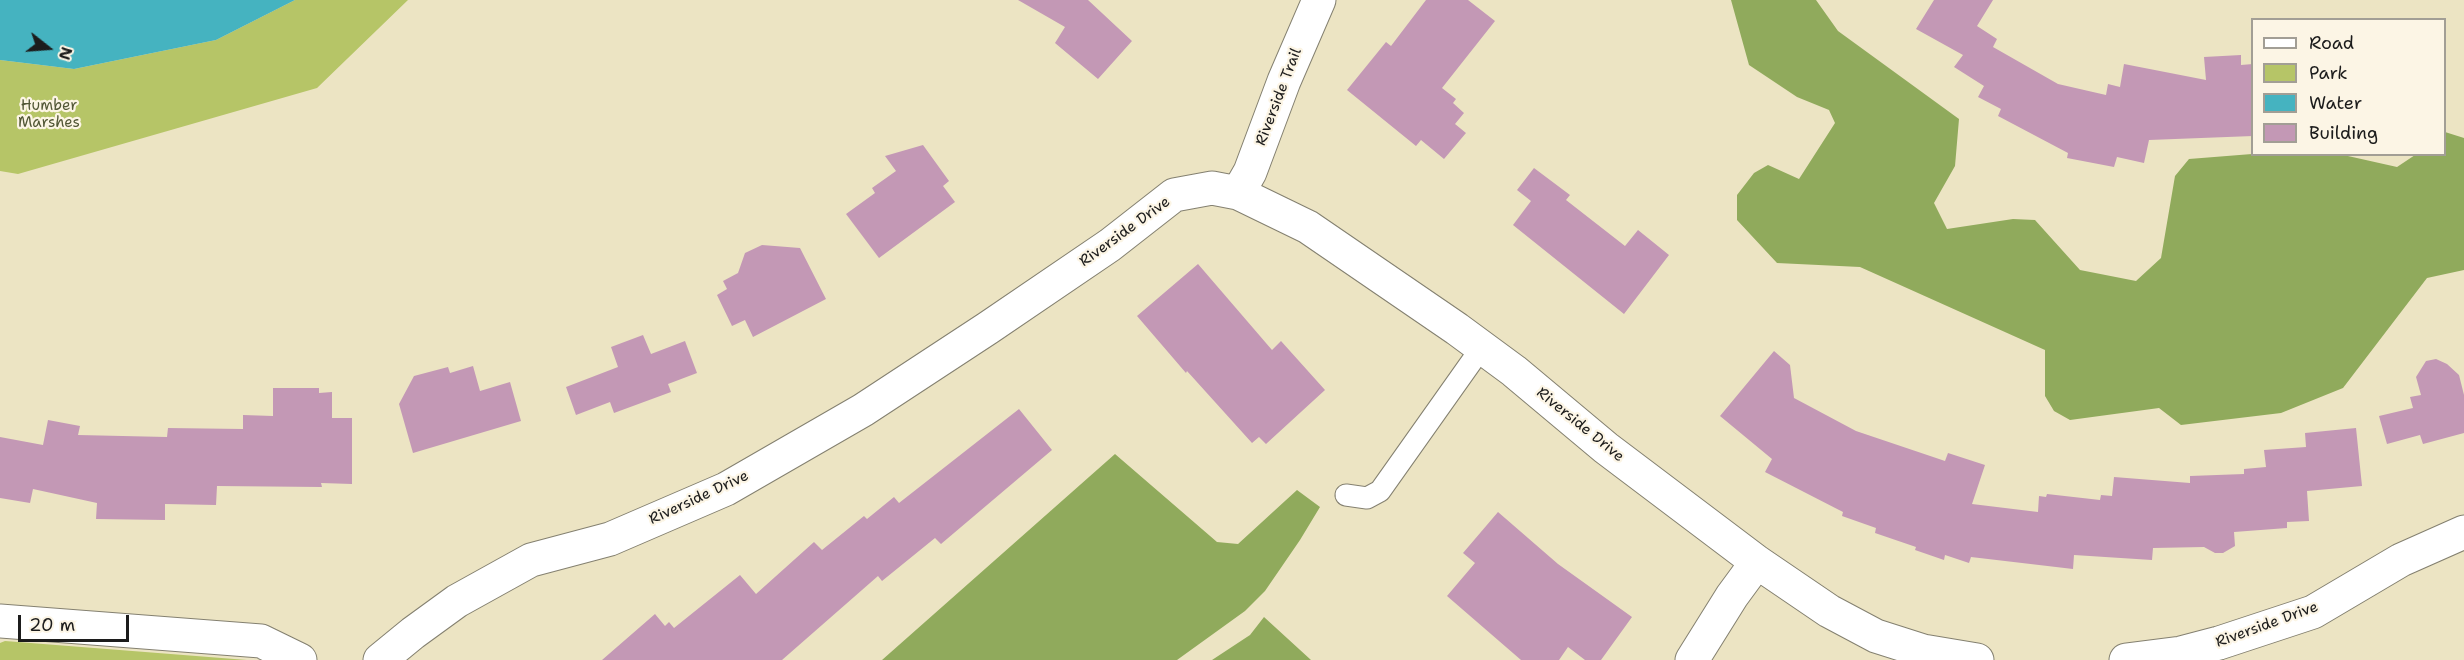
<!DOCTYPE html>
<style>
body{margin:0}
#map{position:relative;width:2464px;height:660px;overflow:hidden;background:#ece4c3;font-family:"Shantell Sans",sans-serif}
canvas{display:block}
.legend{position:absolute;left:2251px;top:18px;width:195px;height:138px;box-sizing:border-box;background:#fcf5e5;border:2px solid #a29e95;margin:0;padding:8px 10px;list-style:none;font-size:18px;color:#1c1c1c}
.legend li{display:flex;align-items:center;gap:12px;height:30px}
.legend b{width:30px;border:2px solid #a29e95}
.north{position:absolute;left:18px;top:18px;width:60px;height:60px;-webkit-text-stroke:4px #fcf5e5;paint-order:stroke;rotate:107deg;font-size:16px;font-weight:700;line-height:24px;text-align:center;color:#1c1c1c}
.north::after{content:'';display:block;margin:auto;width:21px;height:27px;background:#1c1c1c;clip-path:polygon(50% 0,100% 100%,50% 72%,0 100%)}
.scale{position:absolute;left:18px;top:615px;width:111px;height:27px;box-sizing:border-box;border:3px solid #1c1c1c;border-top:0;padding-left:8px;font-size:18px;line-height:21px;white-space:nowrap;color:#1c1c1c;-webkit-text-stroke:4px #fcf5e5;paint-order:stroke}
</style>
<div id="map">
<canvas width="2464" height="660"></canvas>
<ul class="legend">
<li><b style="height:8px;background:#fff"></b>Road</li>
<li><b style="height:16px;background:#b6c567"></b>Park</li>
<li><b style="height:16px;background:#45b3c0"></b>Water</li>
<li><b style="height:16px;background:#c398b5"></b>Building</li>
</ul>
<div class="north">N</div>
<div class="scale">20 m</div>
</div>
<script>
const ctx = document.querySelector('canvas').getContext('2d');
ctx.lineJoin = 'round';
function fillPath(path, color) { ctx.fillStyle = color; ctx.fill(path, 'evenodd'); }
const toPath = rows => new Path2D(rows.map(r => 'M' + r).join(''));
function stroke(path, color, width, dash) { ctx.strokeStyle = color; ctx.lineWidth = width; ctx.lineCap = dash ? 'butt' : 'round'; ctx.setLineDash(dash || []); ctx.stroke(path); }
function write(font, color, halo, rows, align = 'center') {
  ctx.font = font + ' "Shantell Sans",sans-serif'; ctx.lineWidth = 4.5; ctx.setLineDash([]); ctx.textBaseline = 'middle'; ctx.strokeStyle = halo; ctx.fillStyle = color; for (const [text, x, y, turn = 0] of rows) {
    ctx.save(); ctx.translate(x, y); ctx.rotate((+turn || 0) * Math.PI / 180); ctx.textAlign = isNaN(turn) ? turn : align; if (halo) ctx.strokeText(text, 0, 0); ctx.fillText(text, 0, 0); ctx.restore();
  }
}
const green = toPath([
 [295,0,408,0,317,88,18,174,0,171,0,60,74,69,216,40],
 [5,641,247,660,0,660,0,643]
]);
const forest = toPath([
 [1731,0,1816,0,1838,31,1959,119,1955,166,1934,203,1947,229,2013,219,2035,220,2080,270,2136,281,2161,258,2175,176,2189,159,2252,154,2339,154,2397,167,2415,155,2444,154,2445,132,2464,138,2464,270,2427,278,2343,388,2281,413,2181,425,2159,408,2070,420,2054,411,2045,396,2045,350,1860,267,1777,263,1737,220,1737,195,1754,173,1768,165,1799,179,1835,123,1829,110,1797,97,1749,65],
 [1115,454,1217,542,1238,544,1297,490,1320,507,1300,540,1265,591,1245,611,1177,660,882,660],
 [1264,617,1311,660,1212,660,1250,635]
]);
const water = toPath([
 [0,0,295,0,216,40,74,69,0,60]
]);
const building = toPath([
 [1018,0,1088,0,1132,41,1098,79,1055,43,1065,27],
 [1426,0,1468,0,1495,21,1442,88,1456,99,1453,103,1464,113,1455,124,1466,133,1444,159,1421,140,1416,146,1347,90,1386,42,1391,46],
 [1934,0,1993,0,1977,26,1997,39,1993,47,2058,84,2106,95,2108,84,2120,87,2124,64,2206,80,2204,57,2241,55,2241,65,2253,64,2253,136,2149,140,2144,163,2117,157,2114,167,2067,158,2068,153,1998,116,2001,109,1978,97,1984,86,1954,67,1963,55,1916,29],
 [923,145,949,181,943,186,955,202,879,258,846,214,875,193,872,188,896,171,885,156],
 [1534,168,1570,195,1566,200,1625,246,1638,230,1669,255,1624,314,1513,225,1531,201,1517,190],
 [762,245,800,248,826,299,753,337,745,320,732,326,717,295,727,289,723,281,738,273,745,253],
 [1198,264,1272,350,1281,341,1325,390,1266,444,1259,437,1252,443,1187,371,1186,373,1137,316],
 [643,335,651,354,685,341,697,373,668,384,671,392,614,413,610,402,576,415,566,387,618,367,611,347],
 [1774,351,1790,365,1794,398,1856,431,1945,461,1948,453,1985,465,1972,504,2038,512,2039,496,2046,497,2047,494,2100,500,2101,495,2112,496,2114,477,2190,483,2190,476,2244,474,2244,469,2266,467,2264,450,2306,447,2305,433,2356,428,2362,486,2307,491,2309,521,2287,522,2287,528,2234,532,2235,546,2223,553,2215,553,2204,547,2153,548,2152,560,2074,555,2073,569,1971,557,1969,563,1945,555,1944,560,1915,550,1916,547,1875,533,1876,528,1842,516,1843,512,1765,472,1772,459,1720,416],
 [2436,359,2447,364,2459,375,2464,395,2464,433,2423,444,2420,435,2387,444,2379,416,2413,408,2410,397,2421,395,2416,377,2426,361],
 [473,366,480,391,510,382,521,421,413,453,399,404,414,376,448,367,450,373],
 [273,388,319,388,319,393,332,392,332,418,352,418,352,484,321,483,322,487,217,486,216,505,165,504,165,520,96,519,97,503,33,489,30,503,0,498,0,437,43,445,48,420,80,426,78,435,167,437,168,428,243,429,243,415,273,416],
 [1019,409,1052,450,941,544,935,538,882,581,878,576,782,660,602,660,655,614,665,626,669,622,674,628,740,575,756,594,814,542,822,550,864,516,867,519,894,497,899,503],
 [1498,512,1558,564,1632,617,1601,660,1585,660,1568,647,1559,660,1521,660,1447,596,1475,563,1463,553]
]);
const service = toPath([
 [1346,495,1367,498,1380,491,1482,347]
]);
const minor = toPath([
 [1238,193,1250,172,1284,81,1319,0],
 [0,621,261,641,300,660],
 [380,660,413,633,457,601,531,560,610,539,726,489,863,410,988,328,1110,245,1174,195,1212,188,1238,193,1308,227,1457,329,1514,371,1606,448,1757,562,1829,611,1876,636,1923,651,1977,660],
 [1692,660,1732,596,1757,562],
 [2126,660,2181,653,2219,643,2313,612,2401,560,2464,532]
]);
const streetNames = [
 ["Riverside Trail",1279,97,-69],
 ["Riverside Drive",1125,232,-36],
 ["Riverside Drive",1580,425,39],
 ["Riverside Drive",699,498,-25],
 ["Riverside Drive",2267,625,-20]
];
const parkNames = [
 ["Humber",49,106],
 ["Marshes",49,123]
];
fillPath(green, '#b6c567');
fillPath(forest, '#90aa5c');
fillPath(water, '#45b3c0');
fillPath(building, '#c398b5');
stroke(service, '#848070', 23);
stroke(minor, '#848070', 35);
stroke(service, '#fff', 21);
stroke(minor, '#fff', 33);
write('15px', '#1c1c1c', '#fcf5e5', streetNames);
write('15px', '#525736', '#fcf5e5', parkNames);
</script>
